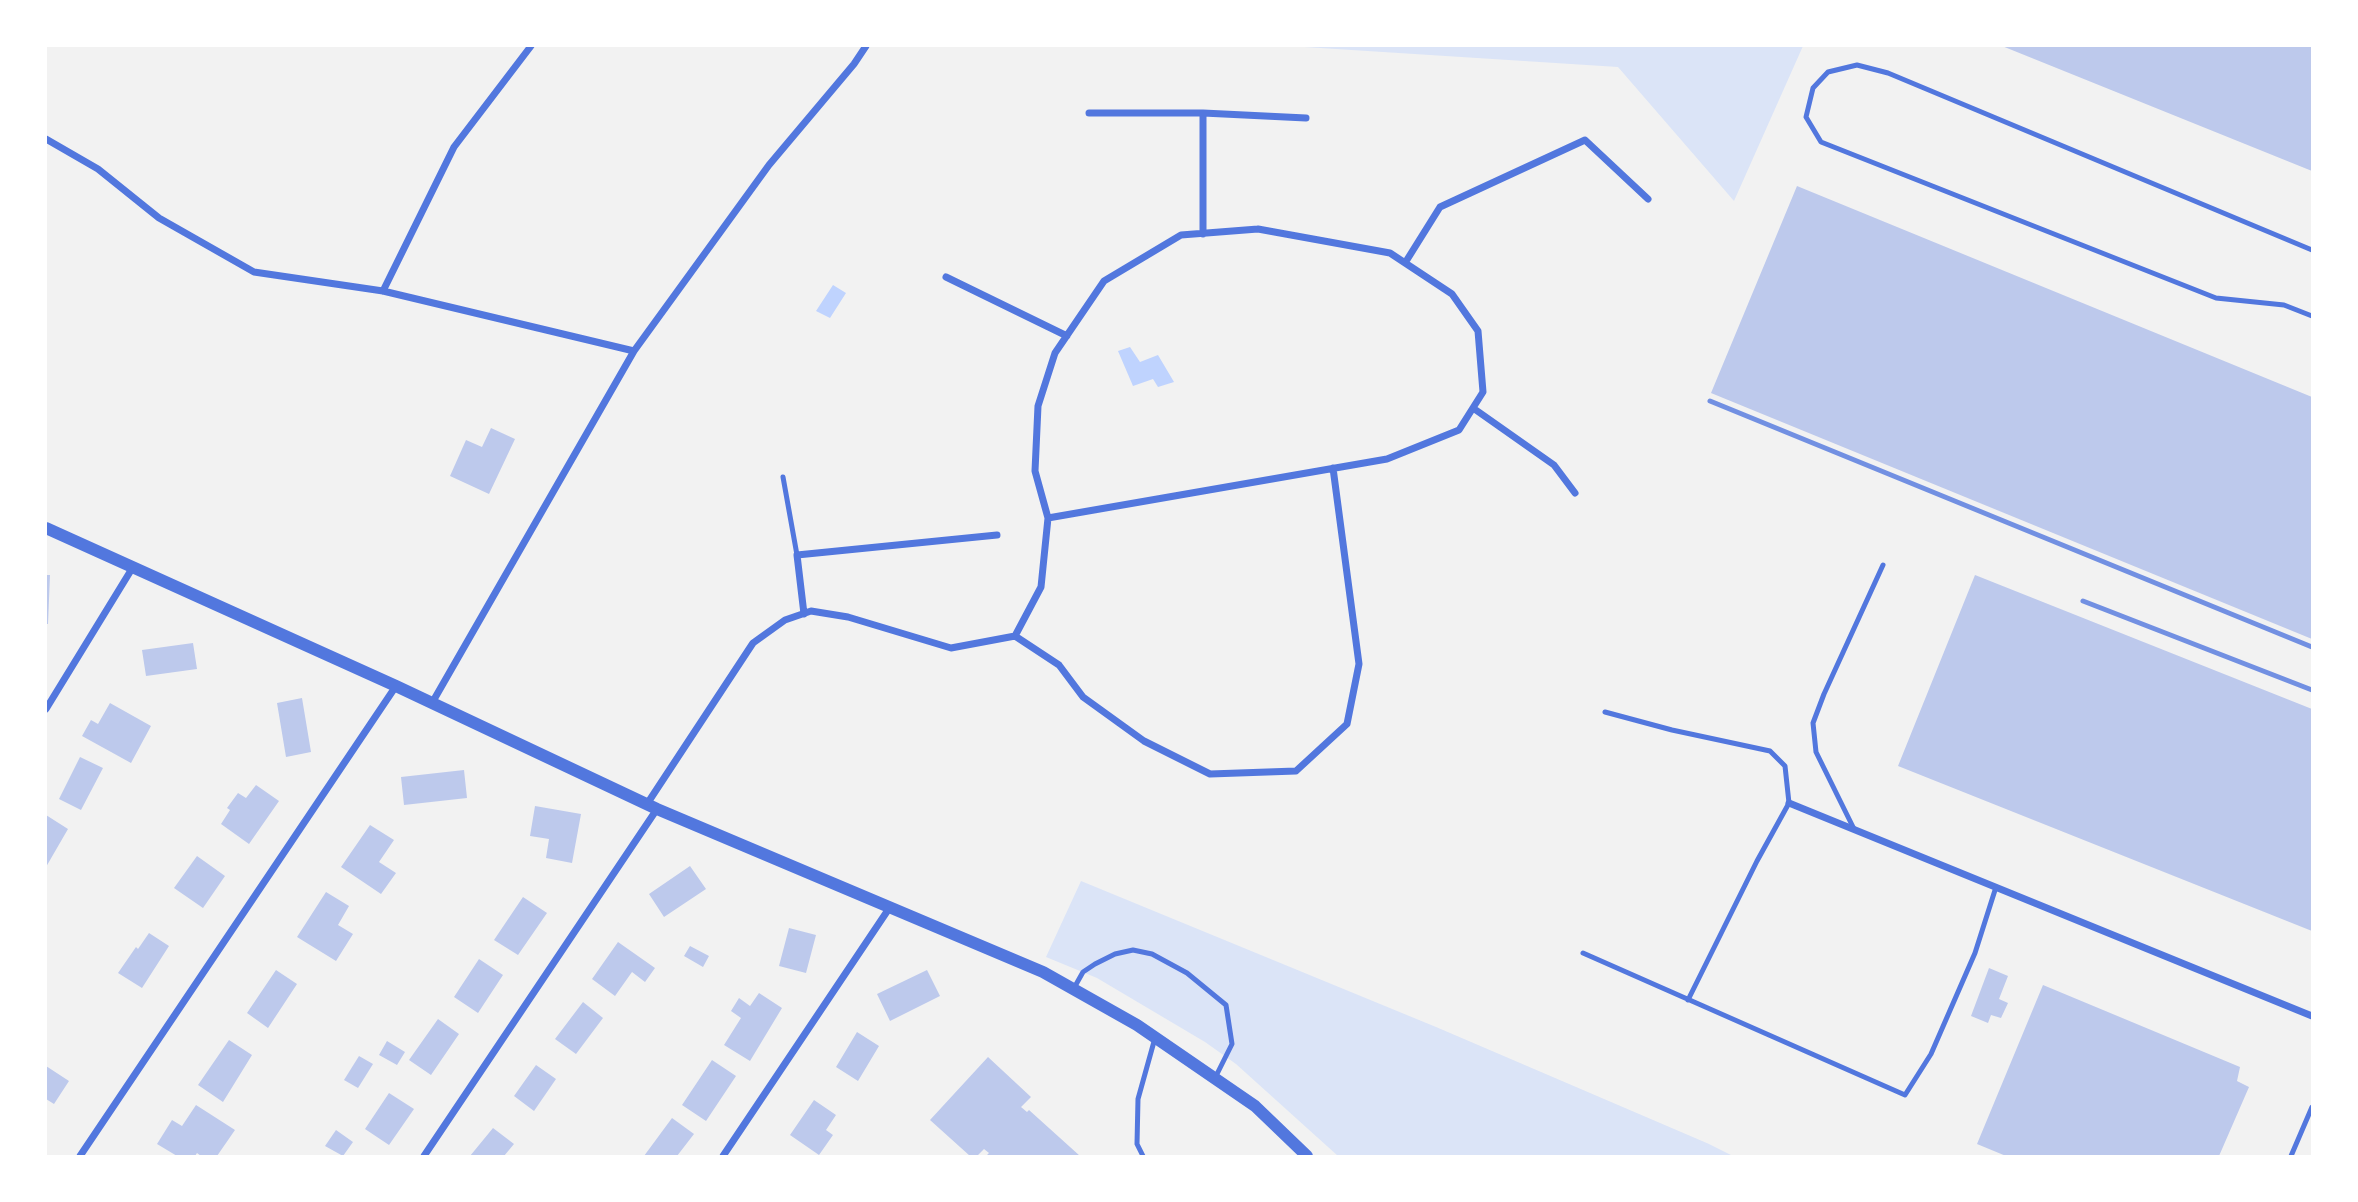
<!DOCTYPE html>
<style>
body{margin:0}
#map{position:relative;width:2358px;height:1202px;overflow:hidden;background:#f2f2f2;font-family:"Noto Sans",sans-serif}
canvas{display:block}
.frame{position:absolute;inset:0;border:47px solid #fff;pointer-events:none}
</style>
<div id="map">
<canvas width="2358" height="1202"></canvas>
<div class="frame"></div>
</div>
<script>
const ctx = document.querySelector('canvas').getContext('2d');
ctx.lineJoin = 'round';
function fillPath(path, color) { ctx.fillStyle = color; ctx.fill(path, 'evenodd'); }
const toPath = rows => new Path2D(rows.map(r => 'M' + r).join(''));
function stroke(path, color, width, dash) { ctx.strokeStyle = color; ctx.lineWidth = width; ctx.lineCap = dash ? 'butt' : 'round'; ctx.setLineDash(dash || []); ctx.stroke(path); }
const green = toPath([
 [1289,46,1803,46,1734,201,1618,67],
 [1081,881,1436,1027,1709,1144,1733,1156,1338,1156,1236,1064,1205,1042,1097,978,1046,957]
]);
const water = toPath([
 [833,285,846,293,830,318,816,311],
 [1130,347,1140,362,1158,355,1174,382,1158,387,1153,379,1133,386,1118,351]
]);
const building = toPath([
 [2002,46,2312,46,2312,171],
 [1797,186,2312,397,2312,639,1711,393],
 [491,428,515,439,489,494,450,476,466,440,482,447],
 [46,575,50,575,48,624,46,624],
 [1975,575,2312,709,2312,931,1898,766],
 [193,643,197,669,146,676,142,650],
 [302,698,311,752,286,757,277,703],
 [110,703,151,726,131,763,82,736,91,720,98,724],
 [80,757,103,768,81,810,59,799],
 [464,770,467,798,404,805,401,777],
 [256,785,279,801,249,844,221,824,230,810,227,808,238,793,246,798],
 [535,806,581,814,572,863,546,858,549,839,530,836],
 [46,815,68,829,46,867],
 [370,825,394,840,379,862,396,873,381,894,341,867],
 [197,856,225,876,203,908,174,888],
 [690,866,706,889,664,917,649,894],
 [326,892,349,906,338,925,353,934,336,961,297,937],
 [523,897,547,913,518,955,494,940],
 [789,928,816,935,806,973,779,966],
 [149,933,169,946,142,988,118,973,136,947,138,949],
 [618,942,655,968,645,982,632,972,615,996,592,979],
 [690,946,709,956,703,967,684,956],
 [479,959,503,975,478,1013,454,997],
 [1989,968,2008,976,1999,999,2008,1003,2001,1018,1991,1015,1988,1023,1971,1016],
 [276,970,297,984,268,1028,247,1013],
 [927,970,940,996,890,1021,877,994],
 [2043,985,2240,1067,2237,1081,2249,1087,2219,1156,2006,1156,1977,1144],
 [759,993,782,1008,750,1061,724,1045,741,1018,731,1011,739,998,750,1006],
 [583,1002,603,1018,576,1054,555,1039],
 [438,1019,459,1034,431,1075,409,1060],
 [857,1032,879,1046,858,1081,836,1067],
 [229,1040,252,1055,223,1102,198,1085],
 [387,1041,405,1052,397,1065,379,1055],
 [359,1056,373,1064,358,1088,344,1080],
 [988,1057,1031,1097,1021,1107,1027,1112,1029,1110,1080,1156,986,1156,989,1153,984,1149,977,1156,970,1156,930,1120],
 [712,1060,736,1076,706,1121,682,1105],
 [536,1065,556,1079,534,1111,514,1096],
 [46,1066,69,1081,54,1104,46,1099],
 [389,1093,414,1109,389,1145,365,1129],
 [814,1100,836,1115,826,1130,833,1135,819,1155,790,1135],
 [196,1105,235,1130,217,1156,201,1156,197,1153,195,1156,177,1156,157,1144,172,1120,182,1126],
 [672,1118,694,1134,677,1156,644,1156],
 [493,1128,514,1144,504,1156,470,1156],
 [336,1130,353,1142,343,1156,325,1146]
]);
const service = toPath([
 [2312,250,1888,73,1857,65,1828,72,1813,88,1806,117,1821,142,2216,298,2284,305,2312,316],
 [783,477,797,555],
 [1605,712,1672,730,1770,751,1785,766,1789,803,1757,861,1688,1000],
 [1854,829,1816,752,1813,723,1824,694,1883,565],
 [1583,953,1905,1095,1931,1054,1975,953,1996,887],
 [1074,988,1083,972,1095,964,1115,954,1133,950,1152,954,1187,973,1226,1005,1232,1044,1215,1078],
 [1143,1156,1137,1144,1138,1099,1155,1038],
 [2291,1156,2312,1107]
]);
const minor = toPath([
 [1089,113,1203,113],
 [46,139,98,169,159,218,254,272,383,291,634,351],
 [1258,229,1390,253,1452,294,1478,331,1483,392,1459,430,1387,459,1048,518,1035,471,1038,406,1055,353,1104,281,1181,235,1258,229],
 [1203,234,1203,113,1306,118],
 [1405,263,1440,207,1585,140,1648,199],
 [946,277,1067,336],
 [383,291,454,147,531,46],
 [1473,408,1554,465,1575,493],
 [804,614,797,555,997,535],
 [1015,636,1041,587,1048,518],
 [432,703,634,351,769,165,854,64,866,46],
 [46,709,133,567],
 [1789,803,2312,1016],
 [647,804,753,643,785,620,811,611,848,617,951,648,1015,636,1059,665,1083,697,1144,741,1210,774,1296,771,1347,724,1359,664,1333,468],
 [80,1156,396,686],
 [424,1156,657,809],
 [723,1156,890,907]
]);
const tertiary = toPath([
 [46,528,396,686,657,809,1043,972,1137,1025,1255,1106,1307,1156]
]);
const rail = toPath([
 [1710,401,2312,647],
 [2083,601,2312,690]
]);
fillPath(green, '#dbe4f7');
fillPath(water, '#bfd3fe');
fillPath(building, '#bdc9ec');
stroke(service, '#5277de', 5);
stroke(minor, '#5277de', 7);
stroke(tertiary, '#5277de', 12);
stroke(rail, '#7290e2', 5);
</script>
